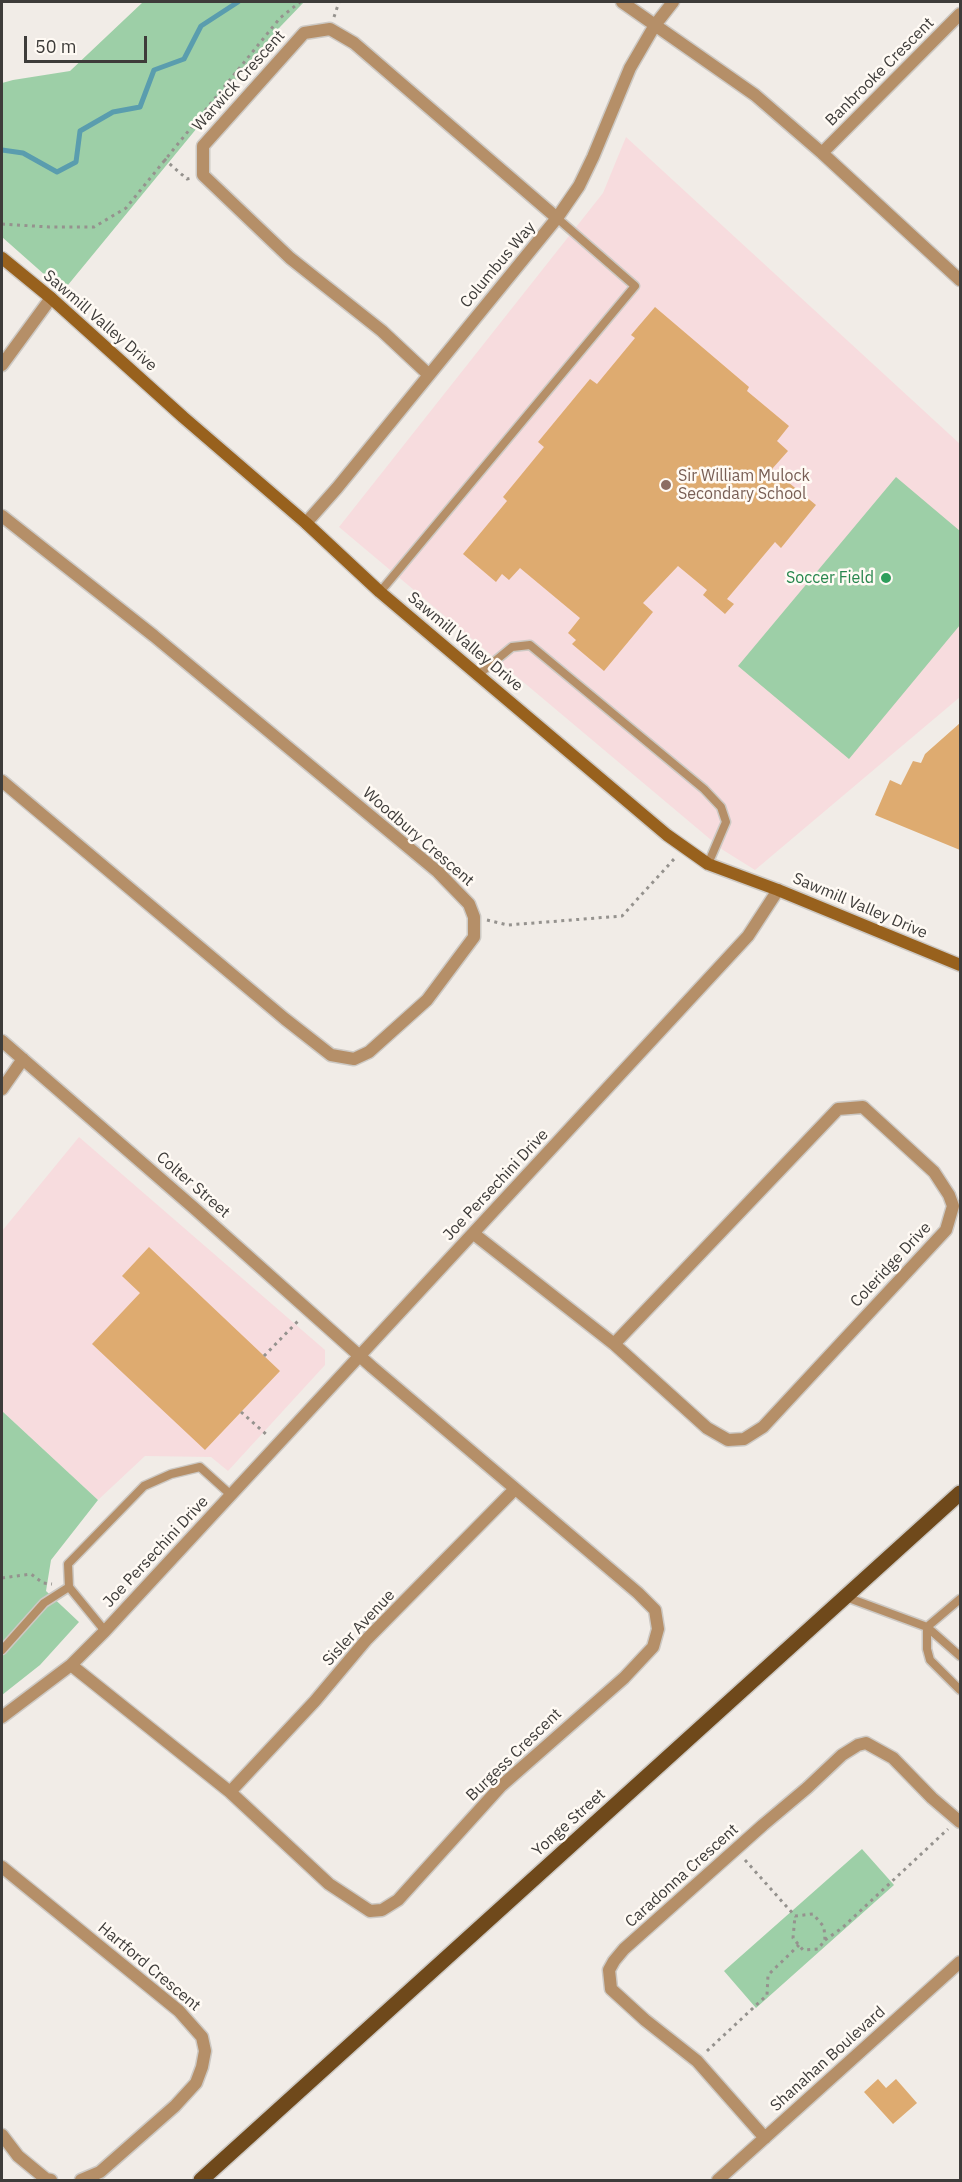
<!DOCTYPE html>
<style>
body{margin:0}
#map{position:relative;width:962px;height:2182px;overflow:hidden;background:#f1ece7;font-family:"IBM Plex Sans",sans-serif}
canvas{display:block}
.frame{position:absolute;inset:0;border:3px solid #3e3c3a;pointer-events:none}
.scale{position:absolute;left:24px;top:36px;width:123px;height:27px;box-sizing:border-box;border:3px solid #3e3c3a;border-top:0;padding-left:8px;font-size:18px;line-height:21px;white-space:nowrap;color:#3e3c3a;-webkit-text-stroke:4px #fffaf4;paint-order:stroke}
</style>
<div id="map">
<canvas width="962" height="2182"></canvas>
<div class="frame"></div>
<div class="scale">50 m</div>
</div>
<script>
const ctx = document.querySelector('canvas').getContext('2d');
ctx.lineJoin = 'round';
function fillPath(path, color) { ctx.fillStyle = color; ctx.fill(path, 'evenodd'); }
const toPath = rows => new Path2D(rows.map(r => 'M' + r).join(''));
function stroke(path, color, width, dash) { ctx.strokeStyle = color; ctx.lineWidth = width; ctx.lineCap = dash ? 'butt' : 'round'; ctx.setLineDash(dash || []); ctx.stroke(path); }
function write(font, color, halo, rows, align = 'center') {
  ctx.font = font + ' "IBM Plex Sans",sans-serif'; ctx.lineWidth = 5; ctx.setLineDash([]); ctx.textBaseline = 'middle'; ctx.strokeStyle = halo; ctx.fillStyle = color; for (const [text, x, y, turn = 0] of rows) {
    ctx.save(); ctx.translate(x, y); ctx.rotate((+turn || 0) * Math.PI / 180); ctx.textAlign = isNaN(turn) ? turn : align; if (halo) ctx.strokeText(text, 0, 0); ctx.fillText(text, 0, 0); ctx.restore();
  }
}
const education = toPath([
 [626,137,960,444,960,697,755,870,723,850,339,527,603,193],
 [79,1137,325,1350,325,1365,228,1471,211,1457,145,1456,98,1500,2,1411,2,1231]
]);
const green = toPath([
 [143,2,304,2,280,27,63,291,2,237,2,83,13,80,70,71],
 [896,477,960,531,960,625,849,759,738,666],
 [2,1411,98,1500,51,1560,46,1591,79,1622,40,1665,2,1695],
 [862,1849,894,1885,756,2008,724,1971]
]);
const stream = toPath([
 [2,150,23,153,57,172,76,162,80,131,113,112,140,107,154,70,184,59,201,26,238,2]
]);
const building = toPath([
 [655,307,749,387,747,391,789,426,777,441,788,451,772,469,816,505,781,548,775,542,727,599,734,604,725,614,703,595,707,590,678,566,643,603,653,612,604,671,572,644,576,640,568,633,580,618,520,568,509,580,502,574,496,582,463,554,507,501,503,497,544,447,538,442,590,379,597,384,635,338,631,335],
 [960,723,960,850,875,815,890,780,901,785,913,761,921,763,925,754],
 [149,1247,280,1371,205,1450,92,1344,140,1293,122,1276],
 [878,2079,886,2088,896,2079,917,2103,893,2124,864,2092]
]);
const path = toPath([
 [334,17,339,2],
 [164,159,187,179,191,178],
 [2,224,49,227,94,227,126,208,280,18,300,2],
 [487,920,508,925,622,916,675,858],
 [264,1356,299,1320],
 [241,1412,267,1435],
 [2,1578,31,1574,43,1583,52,1584],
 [745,1860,795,1916,813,1914,824,1927,825,1940,818,1949,803,1950,793,1938,795,1916],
 [825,1940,842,1928,948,1829],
 [707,2051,767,1995,768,1975,799,1945]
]);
const lane = toPath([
 [380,592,635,286,557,218],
 [478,675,512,647,530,645,704,789,721,807,726,822,708,864],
 [846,1597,927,1627,927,1649,930,1660,960,1690],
 [960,1599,927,1627,960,1656],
 [105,1631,69,1587,68,1564,144,1486,171,1474,200,1467,231,1495],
 [2,1650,44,1603,69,1587]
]);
const street = toPath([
 [622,2,755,95,822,153,960,280],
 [822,153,960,14],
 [2,365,51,298],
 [428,374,382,331,290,258,203,175,203,146,304,33,330,29,354,43,557,218],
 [2,516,154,636,438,872,469,904,474,917,474,937,427,1000,369,1052,354,1059,331,1055,285,1019,2,781],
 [306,523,337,488,557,218,579,186,593,157,630,68,655,25,673,2],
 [2,1041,194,1208,372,1367,638,1593,655,1610,658,1629,653,1647,624,1678,501,1786,398,1900,382,1910,370,1911,329,1884,230,1792,71,1665],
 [2,1089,23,1059],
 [474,1234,614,1344,707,1428,728,1440,744,1439,763,1427,946,1230,953,1206,949,1195,934,1172,863,1107,838,1109,614,1344],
 [2,1717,71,1665,105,1631,748,936,778,890],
 [230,1792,315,1701,367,1639,515,1489],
 [2,1867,179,2011,202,2037,205,2051,202,2067,196,2083,175,2106,100,2172,81,2180],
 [2,2135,18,2156,46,2179,51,2180],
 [765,2138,697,2061,645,2020,611,1989,609,1970,614,1961,624,1949,763,1825,807,1788,842,1755,858,1745,866,1743,893,1758,932,1798,960,1822],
 [718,2180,960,1962]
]);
const secondary = toPath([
 [2,258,51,298,183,417,306,523,380,592,667,835,708,864,778,890,960,965]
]);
const primary = toPath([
 [201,2180,960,1493]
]);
const markers = [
 [666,485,6,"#8d6e63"],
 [886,578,6,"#2e9e5b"]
];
const streetNames = [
 ["Banbrooke Crescent",880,72,-45],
 ["Warwick Crescent",239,81,-48],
 ["Columbus Way",498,265,-50],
 ["Sawmill Valley Drive",100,321,41],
 ["Sawmill Valley Drive",465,642,40],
 ["Woodbury Crescent",418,837,41],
 ["Sawmill Valley Drive",860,906,23],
 ["Colter Street",193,1185,41],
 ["Joe Persechini Drive",496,1185,-47],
 ["Coleridge Drive",891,1265,-47],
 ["Joe Persechini Drive",156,1552,-47],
 ["Sisler Avenue",359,1628,-47],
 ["Burgess Crescent",514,1755,-44],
 ["Yonge Street",569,1823,-42],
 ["Caradonna Crescent",682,1876,-42],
 ["Hartford Crescent",149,1967,40],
 ["Shanahan Boulevard",828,2059,-42]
];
const educationNames = [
 ["Sir William Mulock",678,476],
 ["Secondary School",678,494]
];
const leisureNames = [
 ["Soccer Field",874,578]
];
fillPath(education, '#f7dcde');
fillPath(green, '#9dcfa7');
stroke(stream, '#5a9dae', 5);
fillPath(building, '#deab70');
stroke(lane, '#cdc9c4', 11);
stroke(street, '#cdc9c4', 15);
stroke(secondary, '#cdc9c4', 15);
stroke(primary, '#cdc9c4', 18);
stroke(path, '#95928e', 3, [3, 4.5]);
stroke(lane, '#b58f68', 8);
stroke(street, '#b58f68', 12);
stroke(secondary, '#98611d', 12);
stroke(primary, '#6f491b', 15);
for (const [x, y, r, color] of markers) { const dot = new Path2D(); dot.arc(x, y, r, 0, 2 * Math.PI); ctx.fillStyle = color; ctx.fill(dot); stroke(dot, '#fffaf4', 2); }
write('16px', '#3e3c3a', '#fffaf4', streetNames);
write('16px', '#785e54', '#fffaf4', educationNames, 'left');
write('16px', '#27864d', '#fffaf4', leisureNames, 'right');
</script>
